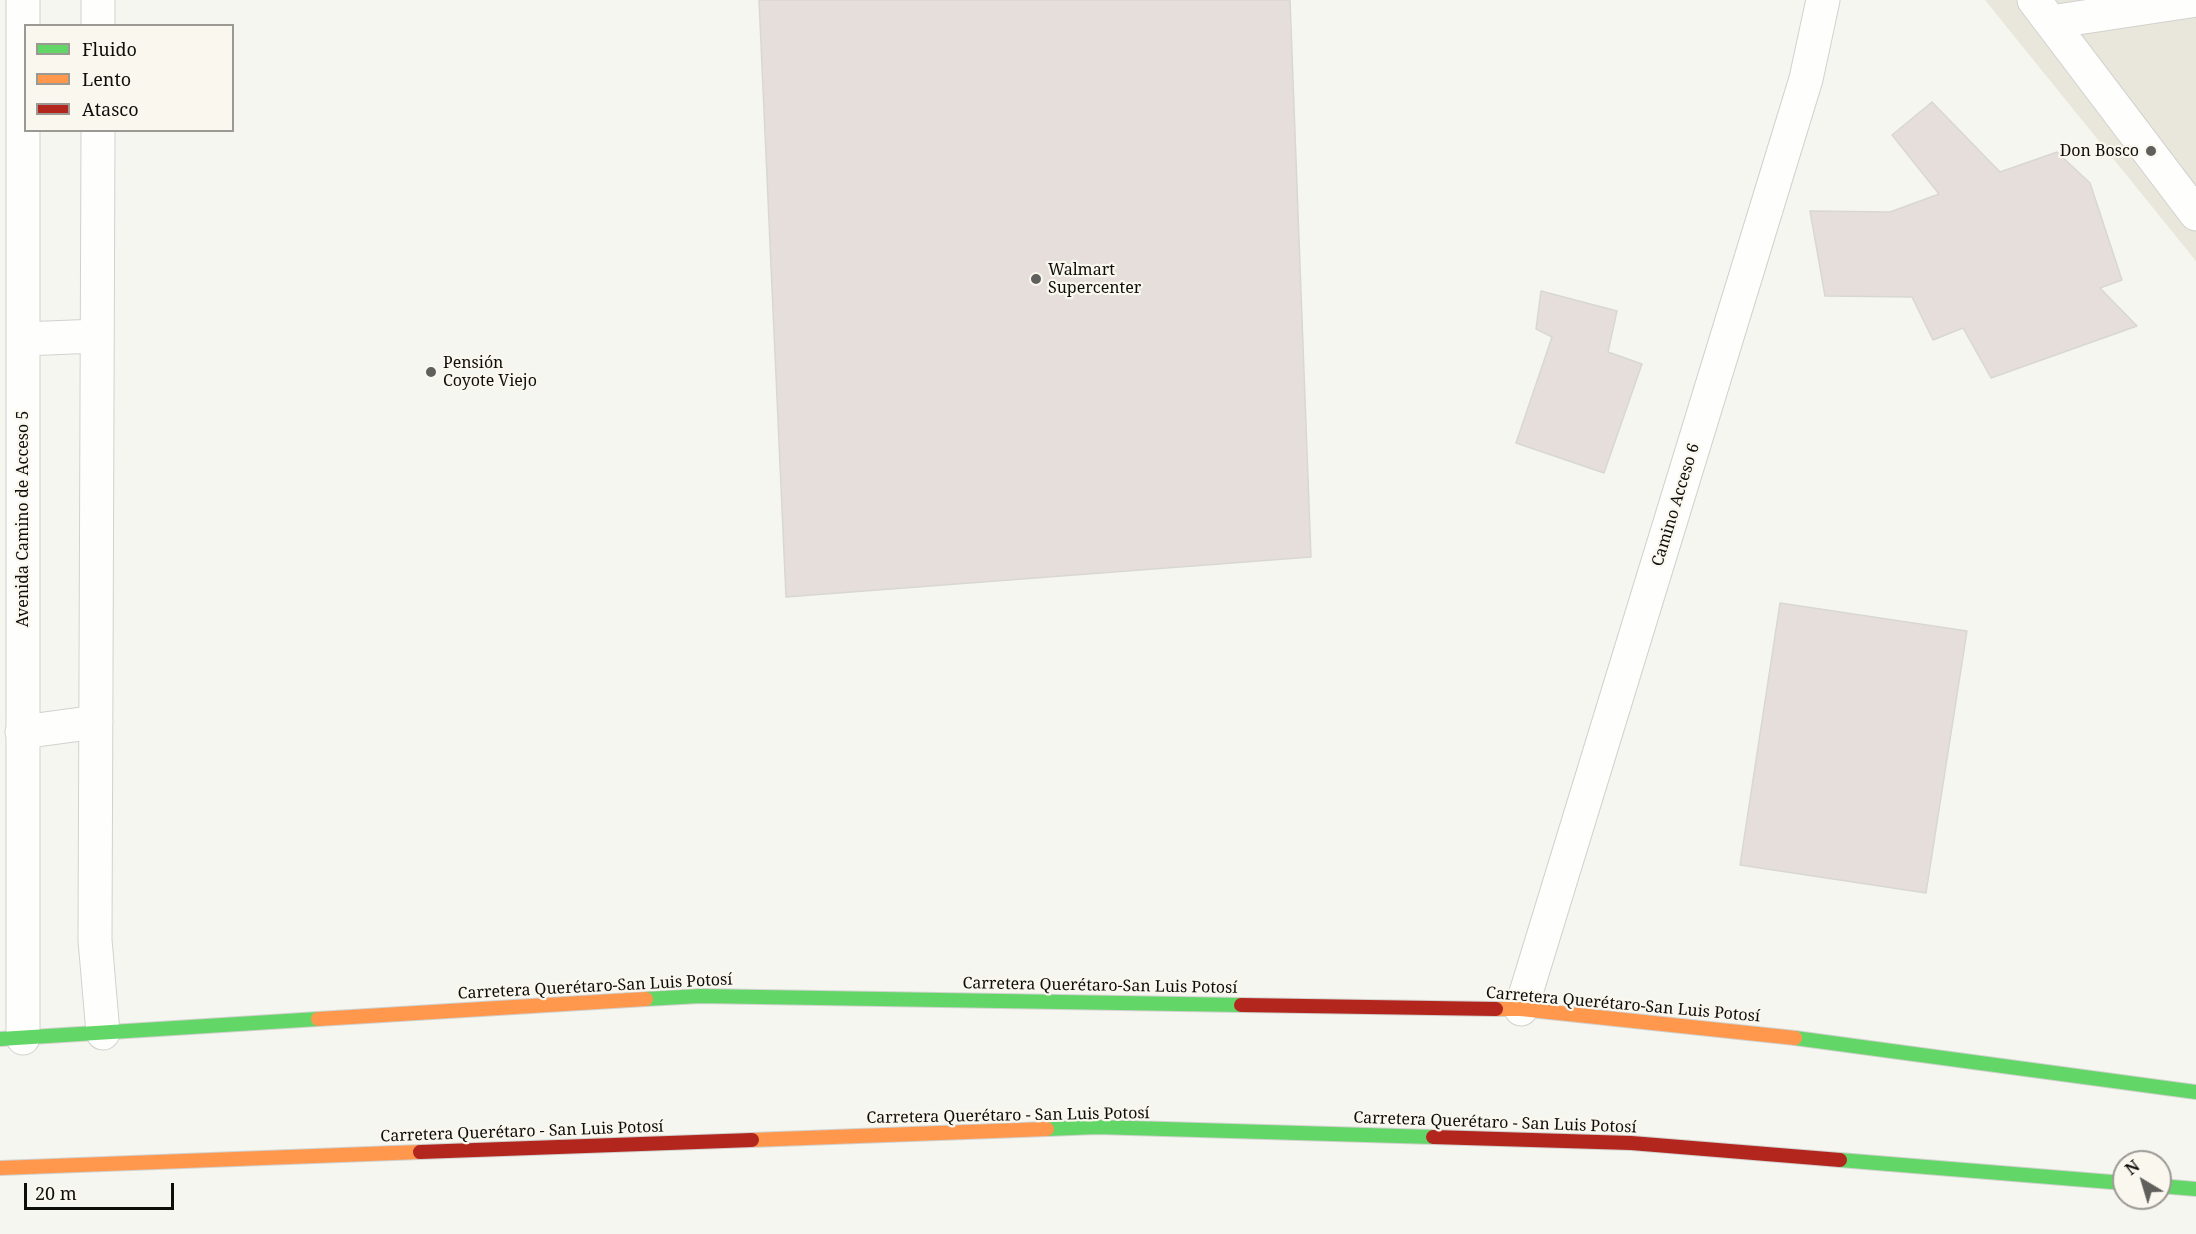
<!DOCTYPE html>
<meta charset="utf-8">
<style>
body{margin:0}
#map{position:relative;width:2196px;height:1234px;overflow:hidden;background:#f6f6f1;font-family:"Noto Serif",serif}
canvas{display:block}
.legend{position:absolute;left:24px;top:24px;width:210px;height:108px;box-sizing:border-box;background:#f9f7ee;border:2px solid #9b9993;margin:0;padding:8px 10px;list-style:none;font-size:18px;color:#0d0d0a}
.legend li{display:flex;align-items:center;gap:12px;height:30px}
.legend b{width:30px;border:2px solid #9b9993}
.north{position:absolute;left:2112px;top:1150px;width:60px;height:60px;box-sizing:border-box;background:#f9f7ee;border:2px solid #9b9993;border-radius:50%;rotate:322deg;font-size:16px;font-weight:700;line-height:24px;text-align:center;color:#0d0d0a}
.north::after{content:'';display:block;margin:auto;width:21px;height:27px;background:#5f5f5b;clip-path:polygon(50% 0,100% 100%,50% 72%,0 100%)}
.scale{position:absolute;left:24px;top:1183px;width:150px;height:27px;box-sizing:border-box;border:3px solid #0d0d0a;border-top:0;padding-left:8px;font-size:18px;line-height:21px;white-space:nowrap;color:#0d0d0a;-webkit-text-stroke:4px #f9f7ee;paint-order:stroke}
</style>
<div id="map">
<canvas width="2196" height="1234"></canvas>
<ul class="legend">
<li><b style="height:8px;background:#63d668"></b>Fluido</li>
<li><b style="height:8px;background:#ff974d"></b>Lento</li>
<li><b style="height:8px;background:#b3261e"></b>Atasco</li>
</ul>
<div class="north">N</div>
<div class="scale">20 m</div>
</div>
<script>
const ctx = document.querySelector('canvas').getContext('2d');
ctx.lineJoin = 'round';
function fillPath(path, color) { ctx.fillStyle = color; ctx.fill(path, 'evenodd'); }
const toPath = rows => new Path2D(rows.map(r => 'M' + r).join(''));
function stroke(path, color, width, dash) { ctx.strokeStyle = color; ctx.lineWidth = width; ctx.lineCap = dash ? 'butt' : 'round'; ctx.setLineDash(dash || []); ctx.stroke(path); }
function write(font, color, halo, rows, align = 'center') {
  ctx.font = font + ' "Noto Serif",serif'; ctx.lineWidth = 4.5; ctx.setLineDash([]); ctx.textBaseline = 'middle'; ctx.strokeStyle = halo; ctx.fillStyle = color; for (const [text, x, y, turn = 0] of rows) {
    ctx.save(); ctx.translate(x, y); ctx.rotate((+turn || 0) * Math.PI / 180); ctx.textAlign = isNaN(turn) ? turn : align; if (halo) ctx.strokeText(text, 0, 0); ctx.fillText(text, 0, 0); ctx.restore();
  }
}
const built = toPath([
 [1985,0,2196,0,2196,261,2018,41]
]);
const building = toPath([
 [759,0,1290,0,1311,557,786,597,759,0],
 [1932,102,2000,172,2057,152,2090,183,2122,280,2100,288,2137,326,1991,378,1963,328,1933,340,1912,297,1825,296,1810,211,1890,212,1939,194,1892,135,1932,102],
 [1541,291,1617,311,1608,352,1642,364,1604,473,1516,443,1552,337,1536,329,1541,291],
 [1780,603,1967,631,1926,893,1740,865,1780,603]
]);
const street = toPath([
 [2034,0,2196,214],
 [2051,22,2196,0],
 [98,26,98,0],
 [98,130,95,940,103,1033],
 [23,339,97,336],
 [22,732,96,722],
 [1521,1009,1806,79,1823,0],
 [23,1038,23,0]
]);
const fast = toPath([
 [646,999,700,996,1241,1005],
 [1795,1038,2196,1092],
 [0,1039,318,1019],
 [1047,1129,1097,1127,1433,1137],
 [1840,1160,2124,1183],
 [2160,1186,2196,1189]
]);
const slow = toPath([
 [1496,1009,1521,1009,1795,1038],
 [318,1019,646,999],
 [752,1140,1047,1129],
 [0,1168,420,1152]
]);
const jam = toPath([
 [1241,1005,1496,1009],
 [1433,1137,1631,1143,1840,1160],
 [420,1152,752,1140]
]);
const markers = [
 [2151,151,6,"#5f5f5b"],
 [1036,279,6,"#5f5f5b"],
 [431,372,6,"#5f5f5b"]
];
const poiNames = [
 ["Don Bosco",2139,151,"right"],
 ["Walmart",1048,270],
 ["Supercenter",1048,288],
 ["Pensión",443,363],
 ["Coyote Viejo",443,381]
];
const streetNames = [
 ["Camino Acceso 6",1676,505,-73],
 ["Avenida Camino de Acceso 5",23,519,-90],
 ["Carretera Querétaro-San Luis Potosí",1100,986,1],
 ["Carretera Querétaro-San Luis Potosí",595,987,-3],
 ["Carretera Querétaro-San Luis Potosí",1623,1005,5],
 ["Carretera Querétaro - San Luis Potosí",1008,1116,-1],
 ["Carretera Querétaro - San Luis Potosí",1495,1123,2],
 ["Carretera Querétaro - San Luis Potosí",522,1132,-2]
];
fillPath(built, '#e9e7db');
fillPath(building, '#e5dedb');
stroke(building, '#d9d7d4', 1.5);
stroke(street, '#d1d1ce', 35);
stroke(fast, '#d1d1ce', 16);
stroke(slow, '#d1d1ce', 16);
stroke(jam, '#d1d1ce', 16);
stroke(street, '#fefefd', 33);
stroke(fast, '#63d668', 14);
stroke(slow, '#ff974d', 14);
stroke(jam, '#b3261e', 14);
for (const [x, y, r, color] of markers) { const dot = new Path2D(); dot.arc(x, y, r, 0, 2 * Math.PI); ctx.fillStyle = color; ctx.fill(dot); stroke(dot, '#f9f7ee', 2); }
write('16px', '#0d0d0a', '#f9f7ee', poiNames, 'left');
write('16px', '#0d0d0a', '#f9f7ee', streetNames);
</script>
